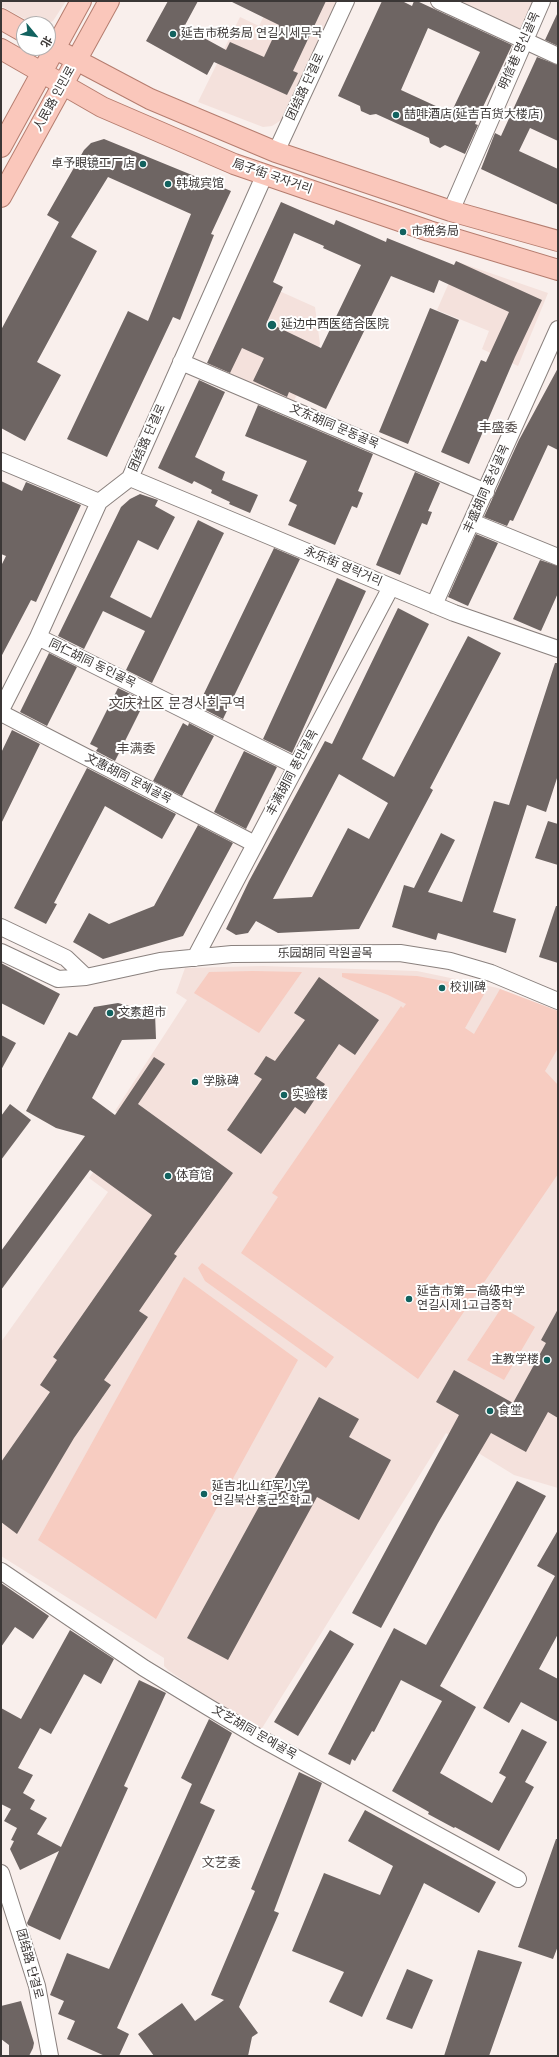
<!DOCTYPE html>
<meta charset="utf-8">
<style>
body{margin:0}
#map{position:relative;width:559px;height:2057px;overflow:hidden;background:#f9efec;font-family:"Nunito Sans","Noto Sans SC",sans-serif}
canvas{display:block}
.frame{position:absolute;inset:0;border:2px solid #3b3736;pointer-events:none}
.north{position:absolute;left:16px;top:16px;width:40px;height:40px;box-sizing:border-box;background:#fff;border:1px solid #b1afaf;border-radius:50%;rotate:119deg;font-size:11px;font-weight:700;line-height:16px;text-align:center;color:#3b3736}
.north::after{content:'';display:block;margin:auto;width:14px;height:18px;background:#12625f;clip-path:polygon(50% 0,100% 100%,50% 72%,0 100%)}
</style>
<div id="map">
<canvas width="559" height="2057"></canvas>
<div class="frame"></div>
<div class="north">北</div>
</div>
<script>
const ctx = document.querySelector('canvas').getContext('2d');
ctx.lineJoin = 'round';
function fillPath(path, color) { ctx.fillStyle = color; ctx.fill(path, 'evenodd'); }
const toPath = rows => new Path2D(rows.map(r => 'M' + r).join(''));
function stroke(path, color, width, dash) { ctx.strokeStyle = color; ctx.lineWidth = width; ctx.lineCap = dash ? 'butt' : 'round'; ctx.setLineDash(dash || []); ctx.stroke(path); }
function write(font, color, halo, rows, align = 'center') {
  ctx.font = font + ' "Nunito Sans","Noto Sans SC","Noto Sans KR",sans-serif'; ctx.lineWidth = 4; ctx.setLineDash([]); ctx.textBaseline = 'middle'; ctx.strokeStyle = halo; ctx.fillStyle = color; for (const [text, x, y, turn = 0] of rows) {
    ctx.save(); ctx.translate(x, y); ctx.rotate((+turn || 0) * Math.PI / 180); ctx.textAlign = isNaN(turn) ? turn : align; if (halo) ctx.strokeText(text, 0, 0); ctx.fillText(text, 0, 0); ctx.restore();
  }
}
const built = toPath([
 [1,1,66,1,53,21,47,24,34,24,1,6],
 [271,1,339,1,283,119,272,126,263,127,198,102,240,17,259,26],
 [451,1,536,1,522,33],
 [458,262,548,293,518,366,482,349,489,331,437,310],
 [248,277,315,307,320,344,293,403,208,365],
 [263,966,417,971,498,988,558,1011,558,1488,514,1475,446,1433,259,1733,168,1670,164,1666,164,1658,1,1556,1,1342,108,1192,89,1178,129,1121,115,1111,187,1000,176,993,185,968]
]);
const green = toPath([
 [253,971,302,972,259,1033,194,993,209,972],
 [342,973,417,976,487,989,465,1028,474,1034,500,989,558,1011,558,1048,545,1071,558,1085,558,1174,418,1379,241,1253,278,1197,272,1193,401,1006,403,1008,406,1004,388,995,342,977],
 [202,1263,334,1357,326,1368,205,1281,198,1268],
 [184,1277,298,1360,156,1619,38,1540],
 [502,1307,535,1327,504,1380,467,1360]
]);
const building = toPath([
 [168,1,198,1,184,27,226,50,230,42,264,57,279,25,230,1,326,1,293,71,298,73,287,95,214,62,207,75,146,41],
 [382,1,402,1,412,6,414,1,417,1,512,45,475,124,478,125,465,154,445,145,440,148,430,143,429,138,376,114,370,115,361,111,360,106,338,96],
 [428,28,480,52,451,113,401,90],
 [558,12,558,46,545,40],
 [537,57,558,65,558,141,530,128,519,151,558,169,558,205,481,169,495,133,501,136],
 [104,139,231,191,211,234,214,235,180,320,173,317,107,457,67,439,128,311,148,321,191,214,108,177,71,237,97,251,37,362,61,375,25,441,1,428,1,330,59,222,47,215,84,150,91,143],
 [281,202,334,225,336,220,386,242,387,238,454,265,456,261,542,300,515,357,469,464,441,452,481,360,486,362,509,312,439,280,434,293,391,276,326,409,289,392,287,397,253,381,264,358,242,348,230,373,207,363],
 [294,233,324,246,323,248,361,265,321,348,267,322,283,287,273,282],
 [430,308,459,320,408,444,379,432],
 [558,368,558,450,548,445,513,521,510,520,507,526,484,517,519,440],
 [199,380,225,392,195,457,225,472,222,480,258,495,250,513,229,504,230,502,211,493,212,490,194,481,192,484,158,468],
 [258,405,373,454,358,491,363,493,357,508,352,506,335,545,288,525,297,505,289,501,307,461,245,436],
 [415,472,440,483,428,511,432,512,427,525,422,523,400,575,376,565],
 [1,481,22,491,26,482,81,505,36,602,31,600,1,657,1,566,6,556,1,554],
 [140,494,158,500,155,506,175,517,158,550,138,540,110,597,151,618,198,520,224,533,152,683,126,670,145,631,103,611,84,649,58,636,121,507,130,499],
 [476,534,498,543,468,606,448,597],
 [274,548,300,559,223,719,198,706],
 [540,560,558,566,558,593,541,631,513,619],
 [337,578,366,591,292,753,263,739],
 [398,608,429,624,362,759,394,777,468,636,501,653,430,788,433,790,359,929,278,933,256,921,248,933,236,935,226,929,249,881,325,741,332,744],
 [339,774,388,803,369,839,348,828,312,897,273,899],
 [49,653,77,667,47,726,20,712],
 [555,663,558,663,558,775,546,812,527,805,493,912,516,919,506,953,438,933,436,940,392,927,404,885,414,888,441,833,455,840,428,892,462,902,494,801,509,805],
 [118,688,145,701,115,761,96,751,98,748,90,744],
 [183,723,188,726,189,723,214,736,182,796,153,781],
 [12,730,40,744,1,824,1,753],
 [244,751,277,767,246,829,214,812],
 [87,768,176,814,162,839,105,806,54,903,57,904,46,924,14,908],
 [548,821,558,824,558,865,535,858],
 [198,825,233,843,183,936,103,959,73,942,89,913,109,924,154,906],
 [556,906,558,906,558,963,539,957],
 [1,963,60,994,44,1025,1,1003],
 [319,977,379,1020,355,1055,339,1044,316,1078,325,1084,305,1114,295,1107,261,1154,227,1130,262,1079,254,1074,266,1056,275,1061,305,1020,294,1013],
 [118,1003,155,1013,156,1039,122,1040,92,1098,115,1115,154,1057,165,1064,138,1104,233,1173,174,1254,177,1256,139,1311,148,1317,104,1380,111,1385,74,1438,17,1534,1,1522,1,1462,50,1392,40,1385,57,1360,53,1357,152,1215,90,1170,1,1290,1,1251,85,1136,56,1128,26,1111,69,1032,77,1036,94,1007],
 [1,1035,16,1043,1,1070],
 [10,1104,31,1120,1,1160,1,1116],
 [558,1309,558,1418,548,1412,526,1452,491,1433,438,1523,381,1628,352,1613,459,1415,436,1402,454,1370,513,1403,546,1343,541,1340],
 [319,1397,359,1419,349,1437,391,1460,359,1520,317,1497,228,1660,187,1638],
 [517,1481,546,1496,440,1686,476,1707,440,1773,492,1803,506,1777,499,1773,522,1729,547,1742,525,1782,534,1787,499,1851,455,1827,454,1828,428,1814,429,1812,392,1791,442,1701,401,1680,374,1732,372,1731,355,1761,352,1759,350,1765,328,1754,394,1628,426,1645],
 [558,1530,558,1634,539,1669,558,1679,558,1722,521,1702,509,1723,483,1708,555,1576,537,1566],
 [1,1583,49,1616,33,1639,15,1627,1,1647],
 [70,1630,114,1659,101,1684,84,1674,51,1734,40,1728,18,1768,33,1775,23,1793,35,1800,30,1809,47,1818,37,1834,61,1847,139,1680,166,1693,124,1786,128,1788,60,1940,28,1925,27,1923,59,1851,20,1870,10,1849,14,1841,11,1840,17,1828,4,1821,11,1809,1,1804,1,1708,21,1719],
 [330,1630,354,1644,298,1736,274,1722],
 [209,1719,232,1733,200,1803,215,1810,117,2028,129,2034,119,2056,105,2056,67,2039,75,2021,58,2014,64,2001,50,1995,67,1953,109,1969,192,1784,181,1778],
 [299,1772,322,1783,274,1911,279,1913,239,2007,258,2033,252,2037,248,2056,154,2056,138,2034,182,2003,195,2021,224,2000,211,1995,255,1891,251,1889],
 [365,1810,496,1882,479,1913,424,1883,362,2017,329,2002,344,1972,292,1951,324,1873,380,1895,393,1866,348,1841],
 [556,1839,558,1839,558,1946,553,1959,518,1947],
 [478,1950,522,1962,489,2056,444,2056],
 [407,1969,433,1980,412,2029,386,2019],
 [21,2001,34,2043,33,2048,29,2056,9,2056,9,2045,1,2039,1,2006]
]);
const minor = toPath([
 [439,1,558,56],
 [276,152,346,1],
 [451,211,542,1],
 [181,362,486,492],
 [1,461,99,502],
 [130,478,454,613,558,649],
 [472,522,558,557],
 [434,605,558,329],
 [38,637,296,766],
 [1,710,38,637,99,502,130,478,265,174],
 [1,713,255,844],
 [1,927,66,958,86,977],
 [1,952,58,979,86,977,160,961,232,954,400,953,450,961,491,973,558,1001],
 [195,958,391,587],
 [1,1571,144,1668,208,1707,258,1737,518,1879],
 [1,1873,37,1986,50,2056]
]);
const major = toPath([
 [1,19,24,32],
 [48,45,150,99,276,152,451,211,558,241],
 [1,49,102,107,234,164,429,231,558,270],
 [1,147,81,1],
 [1,197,109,1]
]);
const markers = [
 [173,34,4,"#12625f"],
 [396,115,4,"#12625f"],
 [143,164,4,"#12625f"],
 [168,184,4,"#12625f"],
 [403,232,4,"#12625f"],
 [272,325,5,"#12625f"],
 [442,988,4,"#12625f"],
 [110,1013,4,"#12625f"],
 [195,1082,4,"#12625f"],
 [284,1095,4,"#12625f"],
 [168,1176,4,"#12625f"],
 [409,1299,4,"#12625f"],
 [547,1360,4,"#12625f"],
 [490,1411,4,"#12625f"],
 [204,1494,4,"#12625f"]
];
const poiNames = [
 ["延吉市税务局 연길시세무국",181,34],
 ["喆啡酒店(延吉百货大楼店)",404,115],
 ["卓予眼镜工厂店",135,164,"right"],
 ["韩城宾馆",176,184],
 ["市税务局",411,232],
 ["延边中西医结合医院",281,325],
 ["校训碑",450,988],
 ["文素超市",118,1013],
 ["学脉碑",203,1082],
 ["实验楼",292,1095],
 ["体育馆",176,1176],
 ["延吉市第一高级中学",417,1292],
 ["연길시제1고급중학",417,1306],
 ["主教学楼",539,1360,"right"],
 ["食堂",498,1411],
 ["延吉北山红军小学",212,1487],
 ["연길북산홍군소학교",212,1501]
];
const streetNames = [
 ["明信巷 명신골목",520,51,-66],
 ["团结路 단결로",306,87,-65],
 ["人民路 인민로",55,99,-61],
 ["局子街 국자거리",272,177,19],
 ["文东胡同 문동골목",334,427,23],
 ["团结路 단결로",148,438,-66],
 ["丰盛胡同 풍성골목",487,489,-66],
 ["永乐街 영락거리",343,567,23],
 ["同仁胡同 동인골목",92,664,26],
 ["丰满胡同 풍만골목",293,773,-62],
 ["文惠胡同 문혜골목",128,779,27],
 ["乐园胡同 락원골목",325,954],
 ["文艺胡同 문예골목",254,1733,30],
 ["团结路 단결로",29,1964,75]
];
const neighbourhoodNames = [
 ["丰盛委",498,429],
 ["丰满委",136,750],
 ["文艺委",221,1864]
];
const quarterNames = [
 ["文庆社区 문경사회구역",177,705]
];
fillPath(built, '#f4e1dc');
fillPath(green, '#f7ccc1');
fillPath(building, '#6e6563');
stroke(minor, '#8a817e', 18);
stroke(major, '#b57d6f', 22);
stroke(minor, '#fff', 16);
stroke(major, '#fac7bb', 20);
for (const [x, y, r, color] of markers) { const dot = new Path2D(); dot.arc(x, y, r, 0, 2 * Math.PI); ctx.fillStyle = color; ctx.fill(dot); stroke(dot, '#fff', 1.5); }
write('12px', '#3b3736', '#fff', poiNames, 'left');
write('12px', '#3b3736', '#fff', streetNames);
write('13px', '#4c4442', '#fff', neighbourhoodNames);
write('14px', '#4c4442', '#fff', quarterNames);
</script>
